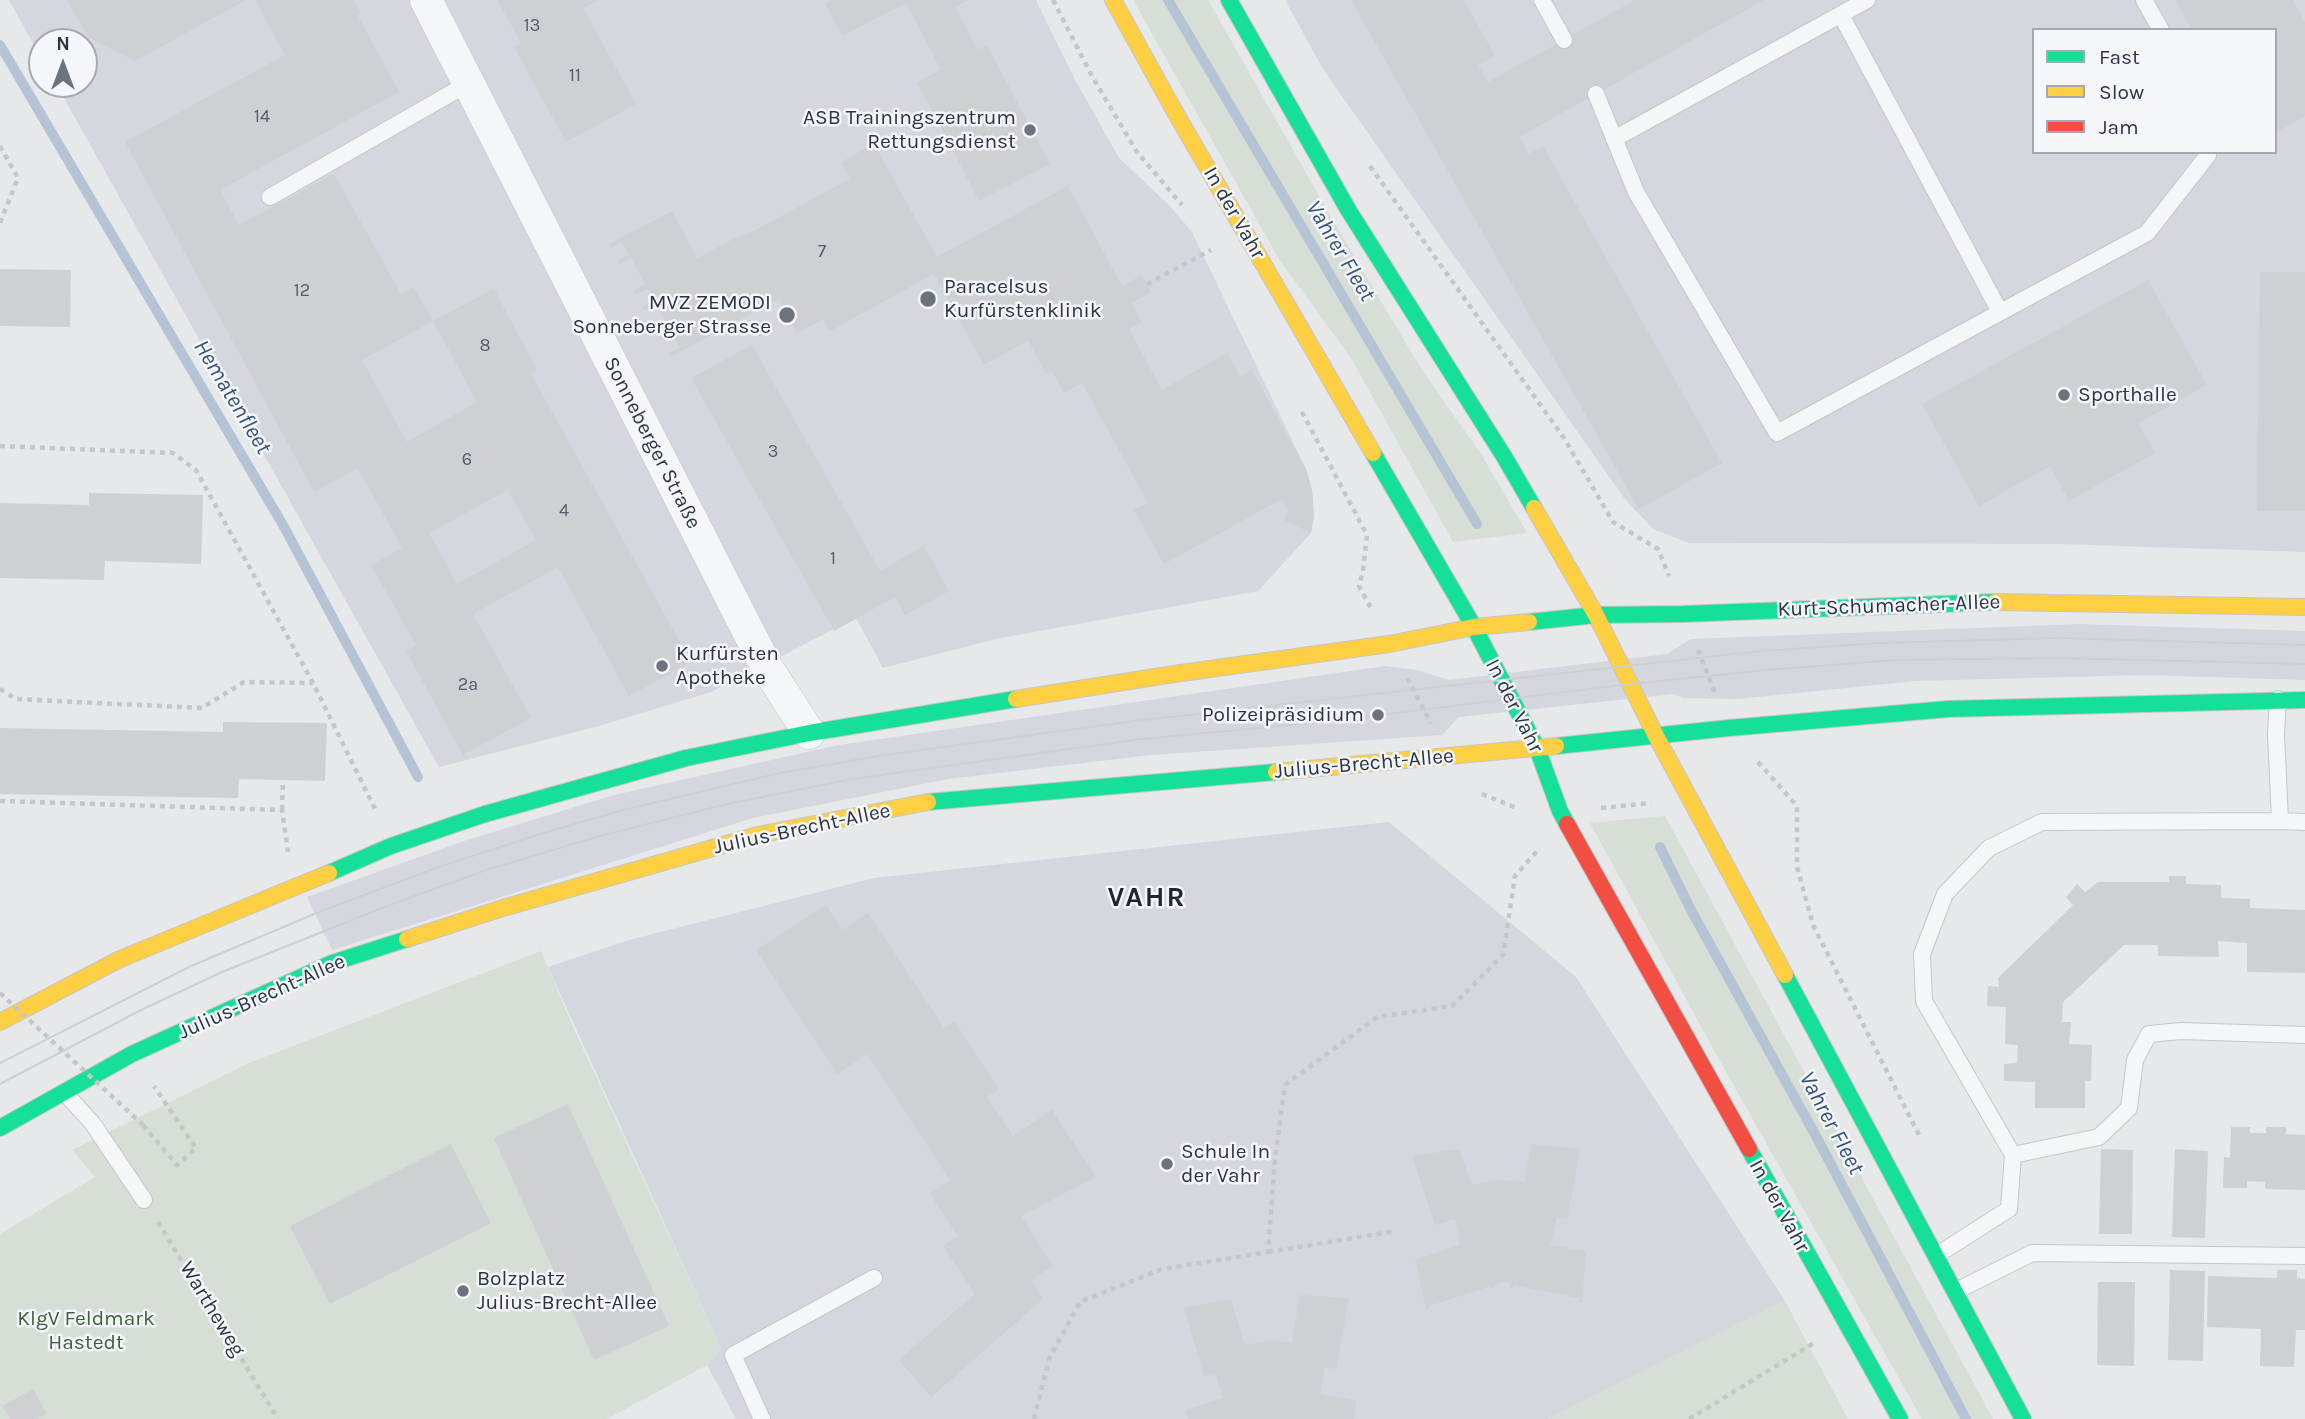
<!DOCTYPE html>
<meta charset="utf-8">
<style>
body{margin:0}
#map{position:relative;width:2305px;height:1419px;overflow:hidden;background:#e6e8ea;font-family:Karla,sans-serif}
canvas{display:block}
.legend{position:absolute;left:2032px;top:28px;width:245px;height:126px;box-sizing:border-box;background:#f4f6f9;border:2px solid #a4a8b1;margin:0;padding:9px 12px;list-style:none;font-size:21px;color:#2b3445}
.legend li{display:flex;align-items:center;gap:14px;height:35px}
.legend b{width:35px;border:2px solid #a4a8b1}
.north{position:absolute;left:28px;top:28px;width:70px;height:70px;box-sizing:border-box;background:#f4f6f9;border:2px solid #a4a8b1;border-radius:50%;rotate:0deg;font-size:19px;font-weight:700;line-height:28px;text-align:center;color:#2b3445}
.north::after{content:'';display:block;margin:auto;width:24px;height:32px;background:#6c737f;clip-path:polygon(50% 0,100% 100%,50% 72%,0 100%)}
</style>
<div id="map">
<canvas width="2305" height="1419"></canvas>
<ul class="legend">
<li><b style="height:9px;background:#16e098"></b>Fast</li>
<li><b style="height:9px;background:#ffcf43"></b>Slow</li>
<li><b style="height:9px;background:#f24e42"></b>Jam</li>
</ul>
<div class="north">N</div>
</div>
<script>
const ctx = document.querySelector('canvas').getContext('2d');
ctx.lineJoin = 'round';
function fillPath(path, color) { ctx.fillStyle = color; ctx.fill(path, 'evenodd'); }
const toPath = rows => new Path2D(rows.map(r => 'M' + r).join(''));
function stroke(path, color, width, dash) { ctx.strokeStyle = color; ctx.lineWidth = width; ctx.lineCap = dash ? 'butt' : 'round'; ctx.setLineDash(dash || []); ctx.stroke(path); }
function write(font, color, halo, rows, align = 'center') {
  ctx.font = font + ' Karla,sans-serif'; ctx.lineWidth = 5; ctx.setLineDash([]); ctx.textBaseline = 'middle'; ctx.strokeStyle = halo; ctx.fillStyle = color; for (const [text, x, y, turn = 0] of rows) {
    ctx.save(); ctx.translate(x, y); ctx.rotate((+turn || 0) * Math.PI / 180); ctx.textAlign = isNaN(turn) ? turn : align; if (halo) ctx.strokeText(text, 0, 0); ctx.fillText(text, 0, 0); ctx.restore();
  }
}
const built = toPath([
 [9,0,1036,0,1074,78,1119,158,1170,206,1192,232,1306,469,1312,490,1314,516,1311,533,1258,591,996,639,883,668,856,618,711,692,599,726,439,767,56,84,84,84,84,42,42,42,42,59],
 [1285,0,2305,0,2305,552,2060,544,1689,543,1653,529,1624,498,1323,69],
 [2034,30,2275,30,2275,152,2034,152],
 [2078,624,2305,631,2305,680,2146,675,1916,681,1738,699,1683,698,1674,694,1459,717,1442,735,1151,755,948,779,753,818,332,950,307,897,467,840,614,795,839,745,1385,666,1417,670,1449,680,1667,654,1691,639],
 [1389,822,1576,977,1785,1301,1548,1419,736,1419,707,1365,721,1348,548,967,629,940,874,878]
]);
const green = toPath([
 [1133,0,1208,0,1335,224,1422,370,1481,454,1527,533,1453,542,1351,358,1279,259],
 [1665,816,1993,1419,1922,1419,1716,1054,1590,823],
 [541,951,573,1027,721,1348,707,1365,607,1419,0,1419,0,1234,95,1177,72,1150,249,1063],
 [1785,1301,1848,1419,1548,1419]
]);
const stream = toPath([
 [1168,0,1477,524],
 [0,45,283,525,418,777],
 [1660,847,1691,910,1817,1138,1966,1419]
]);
const building = toPath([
 [67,0,246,0,135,61,89,38],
 [255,0,354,0,361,13,358,16,399,92,220,190,239,225,334,174,401,294,414,287,433,321,494,289,537,370,531,374,691,662,629,696,558,567,473,614,531,718,463,755,406,651,416,645,371,565,402,548,358,468,314,492,125,142,285,55],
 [433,321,477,402,407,442,362,360],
 [508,490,536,540,457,584,429,533],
 [497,0,599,0,583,8,636,104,566,142,514,47,521,43],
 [832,0,969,0,955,7,978,50,987,45,1050,164,979,201,917,82,941,70,906,3,842,36,825,3],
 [1351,0,1464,0,1495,56,1478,65,1488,82,1635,0,1764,0,1519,137,1529,154,1543,146,1722,463,1639,509],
 [2175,0,2293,0,2305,22,2305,116,2275,133,2275,30,2192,30],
 [874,144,937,257,1068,186,1122,286,1142,275,1151,293,1131,303,1142,322,1129,329,1162,390,1227,353,1240,377,1252,370,1306,469,1312,490,1314,516,1311,533,1284,520,1288,510,1282,499,1164,564,1134,510,1148,503,1082,383,1064,393,1052,371,1046,374,1028,340,984,365,934,274,830,331,823,319,797,333,779,299,670,357,669,353,680,348,672,334,661,340,660,337,670,331,656,303,645,310,643,307,654,300,648,289,636,294,634,291,645,284,631,258,620,264,618,260,629,255,622,242,611,248,609,244,672,211,697,258,743,234,744,236,850,179,841,162],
 [0,269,71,270,70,327,0,326],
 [2260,272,2305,272,2305,511,2257,511],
 [2148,280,2207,385,2138,423,2155,453,2069,501,2050,466,1979,506,1922,404],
 [752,345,880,571,924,546,949,591,905,615,895,597,834,631,691,378],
 [89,493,203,495,201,564,105,561,104,580,0,578,0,503,89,505],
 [223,722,327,723,325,781,239,779,238,798,0,794,0,728,223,732],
 [2169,876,2186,876,2186,884,2221,885,2221,898,2250,899,2250,908,2305,910,2305,973,2247,972,2247,943,2218,941,2219,957,2158,956,2158,945,2124,945,2063,1002,2062,1022,2071,1022,2069,1044,2092,1045,2091,1081,2085,1081,2085,1108,2035,1108,2035,1082,2004,1081,2004,1064,2017,1063,2018,1045,2005,1044,2006,1007,1987,1006,1988,986,1999,987,1998,978,2073,905,2066,897,2077,884,2085,892,2098,882,2169,882],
 [826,905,842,930,868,913,944,1028,955,1022,999,1089,987,1097,1013,1136,1052,1110,1096,1177,1021,1216,1053,1266,1031,1280,1043,1299,931,1397,899,1360,975,1294,943,1246,958,1236,930,1194,950,1180,867,1054,837,1074,756,950],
 [568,1104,669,1326,594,1360,494,1138],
 [2231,1127,2250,1127,2250,1133,2266,1133,2266,1127,2286,1127,2286,1134,2305,1135,2305,1190,2265,1189,2265,1182,2247,1181,2247,1188,2223,1188,2224,1157,2230,1158],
 [451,1144,491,1223,330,1304,290,1226],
 [1532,1144,1580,1149,1567,1219,1557,1217,1550,1245,1586,1251,1582,1302,1579,1302,1579,1298,1513,1285,1513,1288,1510,1288,1510,1284,1502,1282,1494,1285,1494,1288,1492,1289,1491,1286,1429,1306,1429,1309,1426,1309,1415,1260,1460,1245,1455,1219,1435,1225,1412,1156,1459,1149,1472,1185,1499,1180,1524,1182],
 [2101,1149,2133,1150,2132,1234,2099,1234],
 [2175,1149,2208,1151,2205,1238,2172,1237],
 [2170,1270,2205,1271,2203,1361,2168,1360],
 [2277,1270,2297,1270,2297,1278,2305,1279,2305,1330,2296,1330,2294,1367,2260,1366,2261,1329,2207,1327,2208,1276,2277,1278],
 [2098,1282,2135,1282,2134,1366,2097,1365],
 [1300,1295,1349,1298,1336,1369,1325,1367,1320,1394,1356,1401,1354,1419,1188,1419,1186,1410,1223,1398,1215,1373,1204,1376,1184,1308,1231,1299,1245,1345,1268,1341,1292,1343],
 [33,1389,47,1414,37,1419,10,1419,3,1406]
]);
const path = toPath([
 [1053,0,1093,78,1137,152,1182,205],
 [0,146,18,178,0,223],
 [1370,166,1564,438,1613,522,1658,549,1669,576],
 [1147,284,1211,250],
 [1302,412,1367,535,1363,571,1359,586,1371,608],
 [0,446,173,453,196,470,313,683,376,811],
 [1698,650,1715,693],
 [1407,678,1431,723],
 [0,689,16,699,202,708,244,682,313,683],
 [1758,762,1797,806,1797,867,1813,925,1919,1135],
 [1482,794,1519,809],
 [0,801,282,810,288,852],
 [1601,808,1651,803],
 [282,810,283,780],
 [143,1125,177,1165,196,1148,154,1086],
 [158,1222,278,1419],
 [1268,1252,1396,1231],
 [1034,1419,1049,1359,1080,1302,1162,1269,1268,1252,1275,1159,1285,1085,1377,1017,1452,1006,1503,955,1515,876,1538,850],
 [1689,1419,1814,1343]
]);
const lane = toPath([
 [1542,0,1564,40],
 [2144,0,2161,30],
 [1841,15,2000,312],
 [1596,94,1636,192,1777,433,2147,233,2208,155,2208,152],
 [1614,139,1867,0],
 [270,197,469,83],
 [2278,699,2276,734,2280,821,2305,822],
 [64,1092,93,1124,144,1200],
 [2013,1155,2099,1137,2129,1108,2135,1060,2149,1034,2181,1031,2305,1035],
 [1937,1255,2009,1209,2013,1155,1924,1001,1922,954,1945,894,1989,848,2042,822,2280,821],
 [1956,1291,2032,1253,2305,1256],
 [762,1419,733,1355,874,1278]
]);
const street = toPath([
 [426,0,766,666,809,733]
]);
const fast = toPath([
 [1229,0,1349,211,1505,458,1534,508],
 [1373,453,1474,627,1537,748,1560,811,1567,824],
 [1529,622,1596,615,1683,614,1995,602],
 [1556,746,1729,728,1948,709,2305,700],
 [928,802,1276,772],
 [329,873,391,846,485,814,686,758,809,733,1016,699],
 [1785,975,2023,1419],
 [0,1128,132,1054,332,963,407,939],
 [1749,1149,1900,1419]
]);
const slow = toPath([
 [1113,0,1175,112,1373,453],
 [1534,508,1596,615,1656,736,1785,975],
 [1995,602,2305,607],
 [1016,699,1174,674,1389,644,1474,627,1529,622],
 [1276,772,1556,746],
 [407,939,503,908,758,835,928,802],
 [0,1022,118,960,329,873]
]);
const jam = toPath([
 [1567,824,1749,1149]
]);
const tram = toPath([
 [0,1063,191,966,319,912,436,868,537,835,619,811,780,773,885,755,1134,721,1761,651,1881,643,2058,638,2305,645],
 [0,1084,141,1010,222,972,387,906,489,869,600,836,723,805,852,779,1142,739,1322,722,1631,684,1766,670,1897,660,2057,658,2305,664]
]);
const pathBridge = toPath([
 [0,993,143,1125]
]);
const markers = [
 [1030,130,7,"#6c737f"],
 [928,299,9,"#6c737f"],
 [787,315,9,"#6c737f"],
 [2064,395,7,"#6c737f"],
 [662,666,7,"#6c737f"],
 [1378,715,7,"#6c737f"],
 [1167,1164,7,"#6c737f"],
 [463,1291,7,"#6c737f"]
];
const numberNames = [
 ["13",532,26],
 ["11",575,76],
 ["14",262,117],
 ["7",822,252],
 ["12",302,291],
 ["8",485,346],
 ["3",773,452],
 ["6",467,460],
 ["4",564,511],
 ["1",833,559],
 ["2a",468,685]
];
const poiNames = [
 ["ASB Trainingszentrum",1016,118,"right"],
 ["Rettungsdienst",1016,142,"right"],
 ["Paracelsus",944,287],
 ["Kurfürstenklinik",944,311],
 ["MVZ ZEMODI",771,303,"right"],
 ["Sonneberger Strasse",771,327,"right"],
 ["Sporthalle",2078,395],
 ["Kurfürsten",676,654],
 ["Apotheke",676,678],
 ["Polizeipräsidium",1364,715,"right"],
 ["Schule In",1181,1152],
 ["der Vahr",1181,1176],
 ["Bolzplatz",477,1279],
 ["Julius-Brecht-Allee",477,1303]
];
const streetNames = [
 ["In der Vahr",1234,213,60],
 ["Sonneberger Straße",652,443,63],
 ["Kurt-Schumacher-Allee",1889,606,-2],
 ["In der Vahr",1514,706,63],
 ["Julius-Brecht-Allee",1364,764,-5],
 ["Julius-Brecht-Allee",802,829,-12],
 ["Julius-Brecht-Allee",262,997,-24],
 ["In der Vahr",1779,1206,61],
 ["Wartheweg",212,1309,59]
];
const parkNames = [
 ["KlgV Feldmark",86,1319],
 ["Hastedt",86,1343]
];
const waterNames = [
 ["Vahrer Fleet",1340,251,59],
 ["Hematenfleet",232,397,59],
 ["Vahrer Fleet",1831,1123,62]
];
const districtNames = [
 ["VAHR",1147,898]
];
fillPath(built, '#d4d7dd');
fillPath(green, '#d6ded6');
stroke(stream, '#b4c4d5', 10);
fillPath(building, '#ced0d3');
stroke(lane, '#c4c6c8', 18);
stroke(street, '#c4c6c8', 33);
stroke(fast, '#c4c6c8', 18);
stroke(slow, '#c4c6c8', 18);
stroke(jam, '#c4c6c8', 18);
stroke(path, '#c5c6ca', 4.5, [5, 5]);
stroke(lane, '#f5f6f7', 16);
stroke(street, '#f5f6f7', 32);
stroke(fast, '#16e098', 16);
stroke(slow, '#ffcf43', 16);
stroke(jam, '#f24e42', 16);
stroke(tram, '#cecfd2', 2);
stroke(pathBridge, '#c5c6ca', 4.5, [5, 5]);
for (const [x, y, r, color] of markers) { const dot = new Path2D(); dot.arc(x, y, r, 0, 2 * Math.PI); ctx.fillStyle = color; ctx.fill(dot); stroke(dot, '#f4f6f9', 2.5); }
write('18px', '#545c69', null, numberNames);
write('21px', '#2b3445', '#f4f6f9', poiNames, 'left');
write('21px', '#2b3445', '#f4f6f9', streetNames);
write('21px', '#3f6138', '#f4f6f9', parkNames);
write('italic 23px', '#34527a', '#f4f6f9', waterNames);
ctx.letterSpacing = '2px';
write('bold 28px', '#1d2536', '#f4f6f9', districtNames);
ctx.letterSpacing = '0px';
</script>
